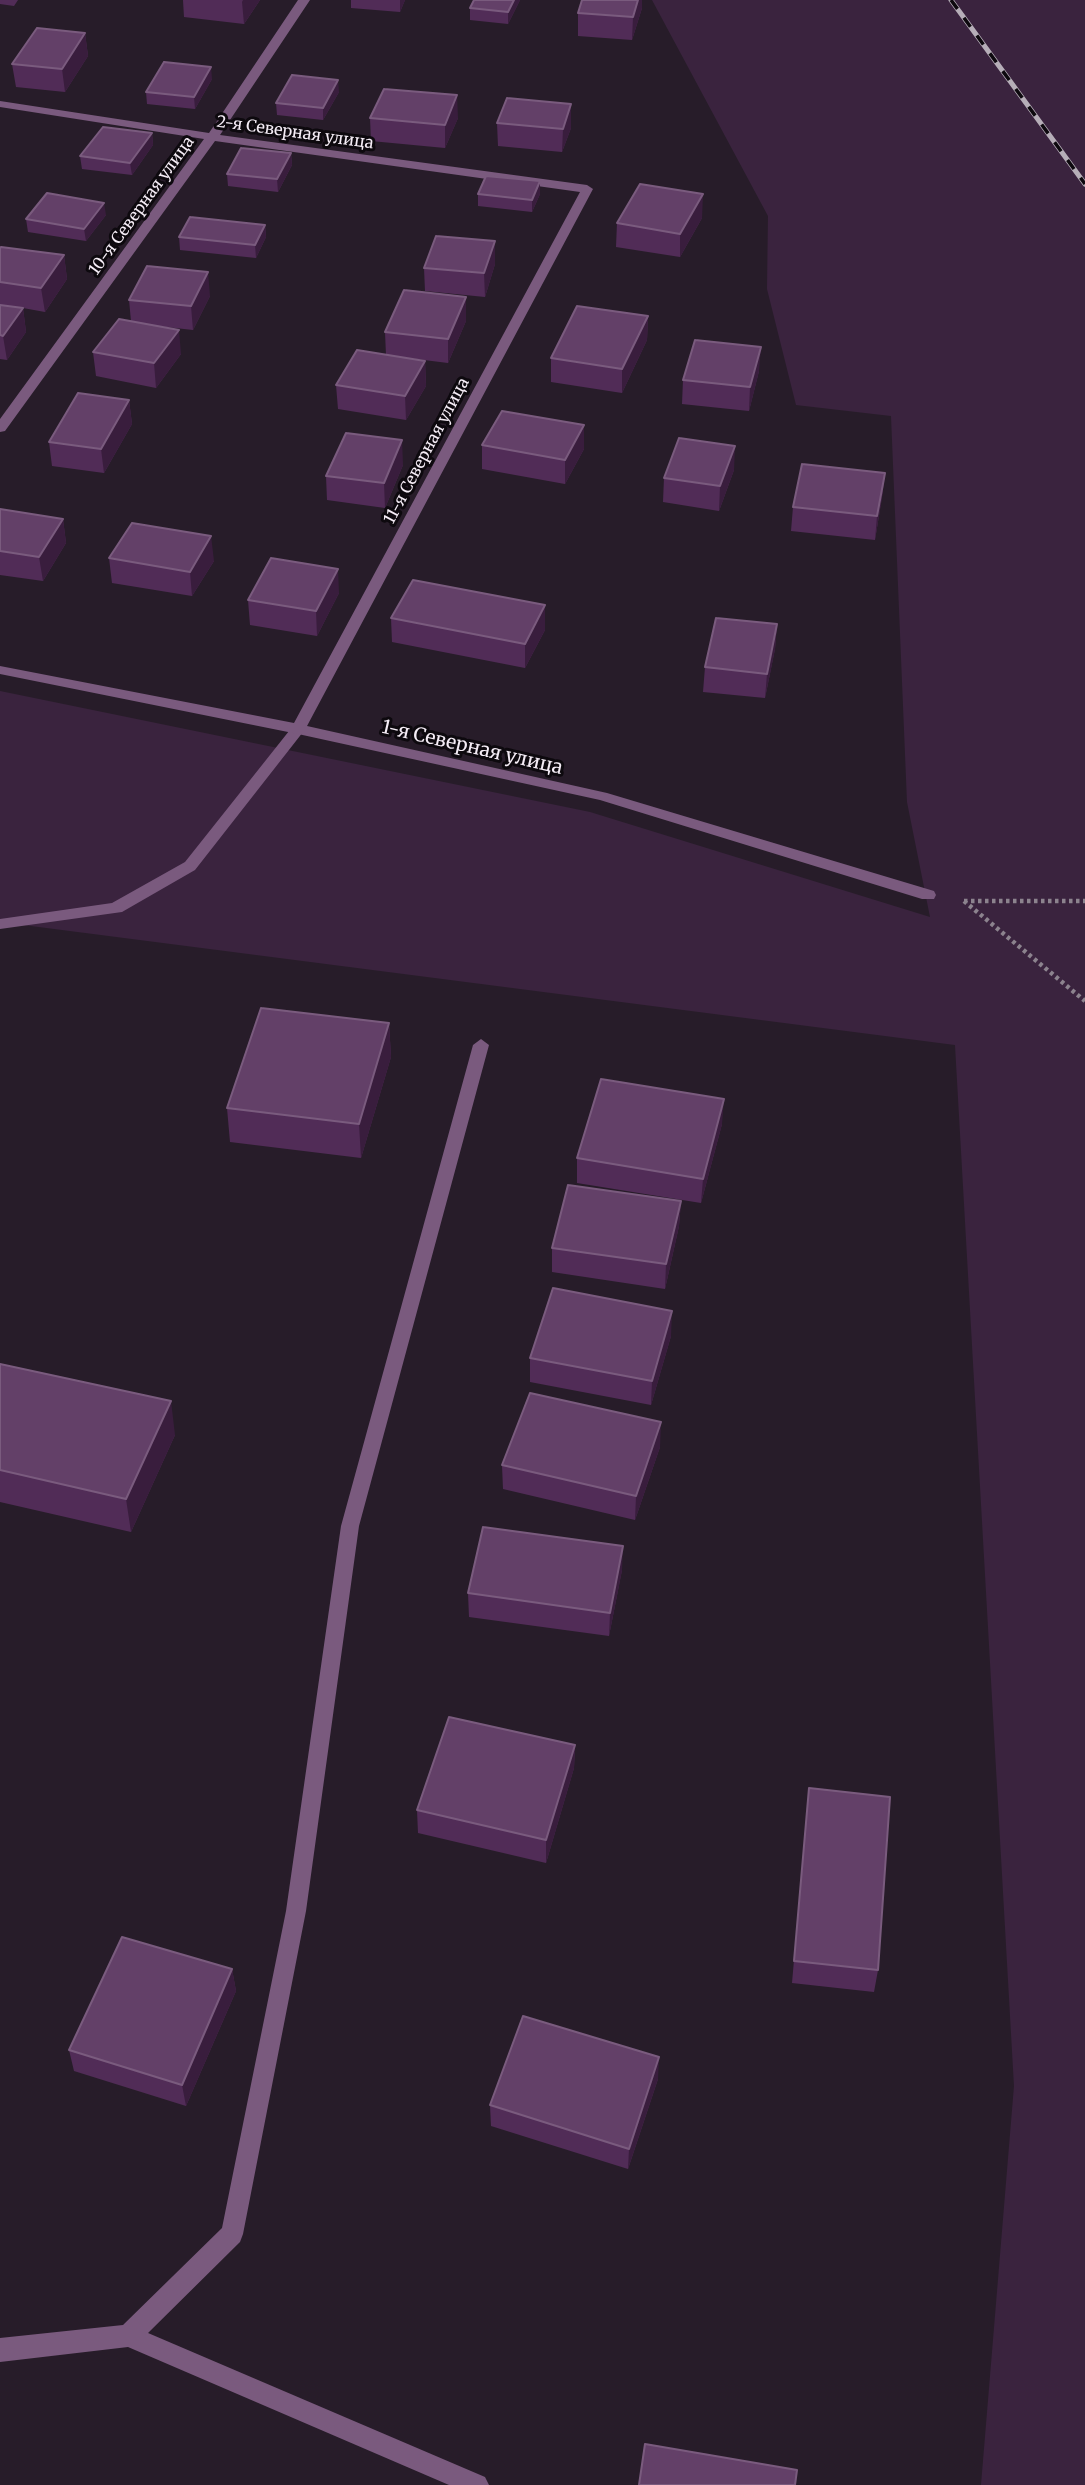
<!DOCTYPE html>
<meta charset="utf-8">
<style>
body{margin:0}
canvas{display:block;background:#271c29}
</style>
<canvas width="1085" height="2485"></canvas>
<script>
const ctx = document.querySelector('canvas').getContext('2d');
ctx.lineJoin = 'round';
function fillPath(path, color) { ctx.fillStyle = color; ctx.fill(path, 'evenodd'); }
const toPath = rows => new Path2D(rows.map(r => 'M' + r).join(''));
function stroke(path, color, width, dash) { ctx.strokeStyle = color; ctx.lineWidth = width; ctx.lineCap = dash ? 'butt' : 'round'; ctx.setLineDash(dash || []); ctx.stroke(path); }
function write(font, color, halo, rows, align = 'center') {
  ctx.font = font + ' Merriweather,serif'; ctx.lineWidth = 6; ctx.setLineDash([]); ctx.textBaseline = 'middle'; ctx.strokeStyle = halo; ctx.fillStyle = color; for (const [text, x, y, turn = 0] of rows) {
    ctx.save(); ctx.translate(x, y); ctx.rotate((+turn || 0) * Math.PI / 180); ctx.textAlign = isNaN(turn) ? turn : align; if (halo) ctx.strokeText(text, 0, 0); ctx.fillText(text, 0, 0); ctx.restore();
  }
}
const green = toPath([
 [652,0,1085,0,1085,2485,981,2485,1014,2086,955,1045,0,922,0,691,590,812,930,917,907,802,891,416,796,405,767,289,768,216]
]);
const path = toPath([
 [964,901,1085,1001],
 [964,901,1085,901]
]);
const lane = toPath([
 [298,724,303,726,305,729,303,732,195,870,122,912,0,929,0,919,112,903,185,862,293,726,298,724]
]);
const street = toPath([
 [298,0,310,0,220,135,587,185,593,189,307,726,607,793,934,891,936,895,934,899,922,899,600,800,298,734,0,674,0,666,294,723,580,192,215,141,5,431,0,432,0,419,204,139,0,107,0,101,209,133,298,0],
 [481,1039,489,1045,359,1526,306,1911,243,2234,240,2242,148,2333,485,2477,489,2485,449,2485,128,2347,0,2362,0,2338,123,2325,222,2228,286,1911,341,1526,473,1045,481,1039]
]);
const rail = toPath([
 [951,0,1085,184]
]);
const wall = toPath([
 [0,0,18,0,14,6,0,4],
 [183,0,260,0,244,24,184,17],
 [351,0,405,0,400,12,351,8],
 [474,0,520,0,508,24,470,20,470,8],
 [582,0,642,0,642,8,632,40,578,36,578,13],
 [85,33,88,56,65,92,16,87,12,64],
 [212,79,195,109,147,104,146,92],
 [339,92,323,120,277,115,276,103],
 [571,104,571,128,562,152,498,146,497,123],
 [370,118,458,118,445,148,371,141],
 [152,133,153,145,132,175,82,169,80,156],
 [291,153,292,165,278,192,228,186,227,174],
 [478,194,540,194,532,212,478,206],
 [106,215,86,241,28,232,26,219],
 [702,218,680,257,616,247,617,223],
 [265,225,266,237,256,258,180,250,179,237],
 [0,248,64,255,67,279,45,312,23,308,26,332,7,360,0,359],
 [495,264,485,297,425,291,424,268],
 [210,296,193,330,157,326,181,354,156,388,96,376,93,352,131,321,129,300],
 [466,297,466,321,448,363,400,357,425,361,426,386,406,420,338,409,336,385,386,355,385,332],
 [648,316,647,340,622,393,551,382,551,358],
 [759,371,749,411,682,404,683,380],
 [129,400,132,424,104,473,52,466,49,442],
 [482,445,584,449,565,484,482,469],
 [403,465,385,508,327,500,326,476],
 [734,470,719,511,663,502,664,478],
 [885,473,882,497,875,540,791,531,793,507],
 [0,509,63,519,66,543,43,581,0,575],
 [109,558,214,561,192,596,112,583],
 [339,593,317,636,250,625,248,600],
 [391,618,545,630,525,668,392,642],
 [777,624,775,649,765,698,703,692,705,667],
 [389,1023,391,1057,361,1158,230,1142,227,1108],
 [722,1124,701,1203,577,1183,577,1158],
 [681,1201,679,1226,665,1289,552,1272,552,1248],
 [671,1336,651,1405,530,1382,530,1358],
 [0,1364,175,1435,131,1532,0,1502],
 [660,1447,635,1520,503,1489,502,1465],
 [622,1570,609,1636,469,1617,468,1593],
 [575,1745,574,1768,546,1863,418,1833,417,1810],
 [809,1788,878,1970,874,1992,792,1983],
 [232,1969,236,1991,186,2106,74,2071,69,2050],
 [658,2079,628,2169,491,2126,490,2105]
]);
const shadedWall = toPath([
 [243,0,260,0,244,24,242,2],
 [400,0,405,0,400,12],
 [514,0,520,0,508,24,508,12],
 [638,0,642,0,642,8,632,40,633,17],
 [85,33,88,56,65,92,62,69],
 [211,67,212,79,195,109,194,97],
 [338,80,339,92,323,120,323,108],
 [457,95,458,118,445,148,445,125],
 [571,104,571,128,562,152,563,129],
 [152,133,153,145,132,175,130,163],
 [291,153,292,165,278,192,277,179],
 [540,181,540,194,532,212,532,200],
 [703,194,702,218,680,257,680,234],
 [104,203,106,215,86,241,84,229],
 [265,225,266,237,256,258,255,245],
 [495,241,495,264,485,297,484,273],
 [64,255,67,279,45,312,41,288],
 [208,272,210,296,193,330,191,306],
 [466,297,466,321,448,363,448,339],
 [23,308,26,332,7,360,3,336],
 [648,316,647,340,622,393,622,369],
 [179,330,181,354,156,388,154,363],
 [761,347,759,371,749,411,750,387],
 [425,361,426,386,406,420,405,396],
 [129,400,132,424,104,473,101,449],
 [584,425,584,449,565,484,565,460],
 [402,440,403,465,385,508,384,483],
 [735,446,734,470,719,511,720,486],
 [885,473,882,497,875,540,877,516],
 [63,519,66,543,43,581,39,557],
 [211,536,214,561,192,596,190,572],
 [338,569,339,593,317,636,316,611],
 [545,605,545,630,525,668,525,644],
 [777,624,775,649,765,698,767,674],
 [389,1023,391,1057,361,1158,359,1124],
 [724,1099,722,1124,701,1203,703,1179],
 [681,1201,679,1226,665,1289,666,1264],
 [672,1311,671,1336,651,1405,652,1381],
 [171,1401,175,1435,131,1532,126,1499],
 [661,1422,660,1447,635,1520,636,1496],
 [623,1546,622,1570,609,1636,610,1613],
 [575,1745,574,1768,546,1863,546,1840],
 [232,1969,236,1991,186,2106,182,2085],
 [659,2057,658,2079,628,2169,629,2149]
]);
const building = toPath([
 [474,0,514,0,508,12,470,8,474,0],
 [582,0,638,0,633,17,578,13,582,0],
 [37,28,85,33,62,69,12,64,37,28],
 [164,62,211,67,194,97,146,92,164,62],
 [292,75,338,80,323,108,276,103,292,75],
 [384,89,457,95,445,125,370,118,384,89],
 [507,98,571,104,563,129,497,123,507,98],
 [103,127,152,133,130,163,80,156,103,127],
 [241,148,291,153,277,179,227,174,241,148],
 [486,176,540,181,532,200,478,194,486,176],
 [640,184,703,194,680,234,617,223,640,184],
 [47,193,104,203,84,229,26,219,47,193],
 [190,217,265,225,255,245,179,237,190,217],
 [436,236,495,241,484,273,424,268,436,236],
 [1,247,64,255,41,288,0,282,0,248,1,247],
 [147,266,208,272,191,306,129,300,147,266],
 [404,290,466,297,448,339,385,332,404,290],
 [0,305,23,308,3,336,0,335,0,305],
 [577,306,648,316,622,369,551,358,577,306],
 [119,319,179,330,154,363,93,352,119,319],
 [695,340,761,347,750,387,683,380,695,340],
 [357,350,425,361,405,396,336,385,357,350],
 [78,393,129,400,101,449,49,442,78,393],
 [502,411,584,425,565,460,482,445,502,411],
 [346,433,402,440,384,483,326,476,346,433],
 [679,438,735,446,720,486,664,478,679,438],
 [802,464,885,473,877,516,793,507,802,464],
 [0,509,63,519,39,557,0,551,0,509],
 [132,523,211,536,190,572,109,558,132,523],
 [271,558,338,569,316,611,248,600,271,558],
 [413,580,545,605,525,644,391,618,413,580],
 [716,618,777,624,767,674,705,667,716,618],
 [261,1008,389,1023,359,1124,227,1108,261,1008],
 [601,1079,724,1099,703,1179,577,1158,601,1079],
 [568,1185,681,1201,666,1264,552,1248,568,1185],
 [553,1288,672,1311,652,1381,530,1358,553,1288],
 [0,1364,171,1401,126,1499,0,1470,0,1364],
 [530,1393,661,1422,636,1496,502,1465,530,1393],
 [483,1527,623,1546,610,1613,468,1593,483,1527],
 [449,1717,575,1745,546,1840,417,1810,449,1717],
 [809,1788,890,1797,878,1970,794,1961,809,1788],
 [122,1937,232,1969,182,2085,69,2050,122,1937],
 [523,2016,659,2057,629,2149,490,2105,523,2016],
 [645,2444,797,2470,795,2485,639,2485,645,2444]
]);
const farStreetnames = [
 ["2-я Северная улица",295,133,8],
 ["10-я Северная улица",142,206,-54],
 ["11-я Северная улица",427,451,-62]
];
const streetNames = [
 ["1-я Северная улица",472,748,13]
];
fillPath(green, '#3a233e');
stroke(path, '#8c838e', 4.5, [3.5, 3.5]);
fillPath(lane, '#7a5a7e');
fillPath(street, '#7a5a7e');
stroke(rail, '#b6aeb8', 5);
stroke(rail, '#0d090e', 3.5, [11]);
fillPath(wall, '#512c57');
fillPath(shadedWall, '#391d3d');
fillPath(building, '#634068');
stroke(building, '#7a5b7e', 2);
write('16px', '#f5edf6', '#0d090e', farStreetnames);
write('19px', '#f5edf6', '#0d090e', streetNames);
</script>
